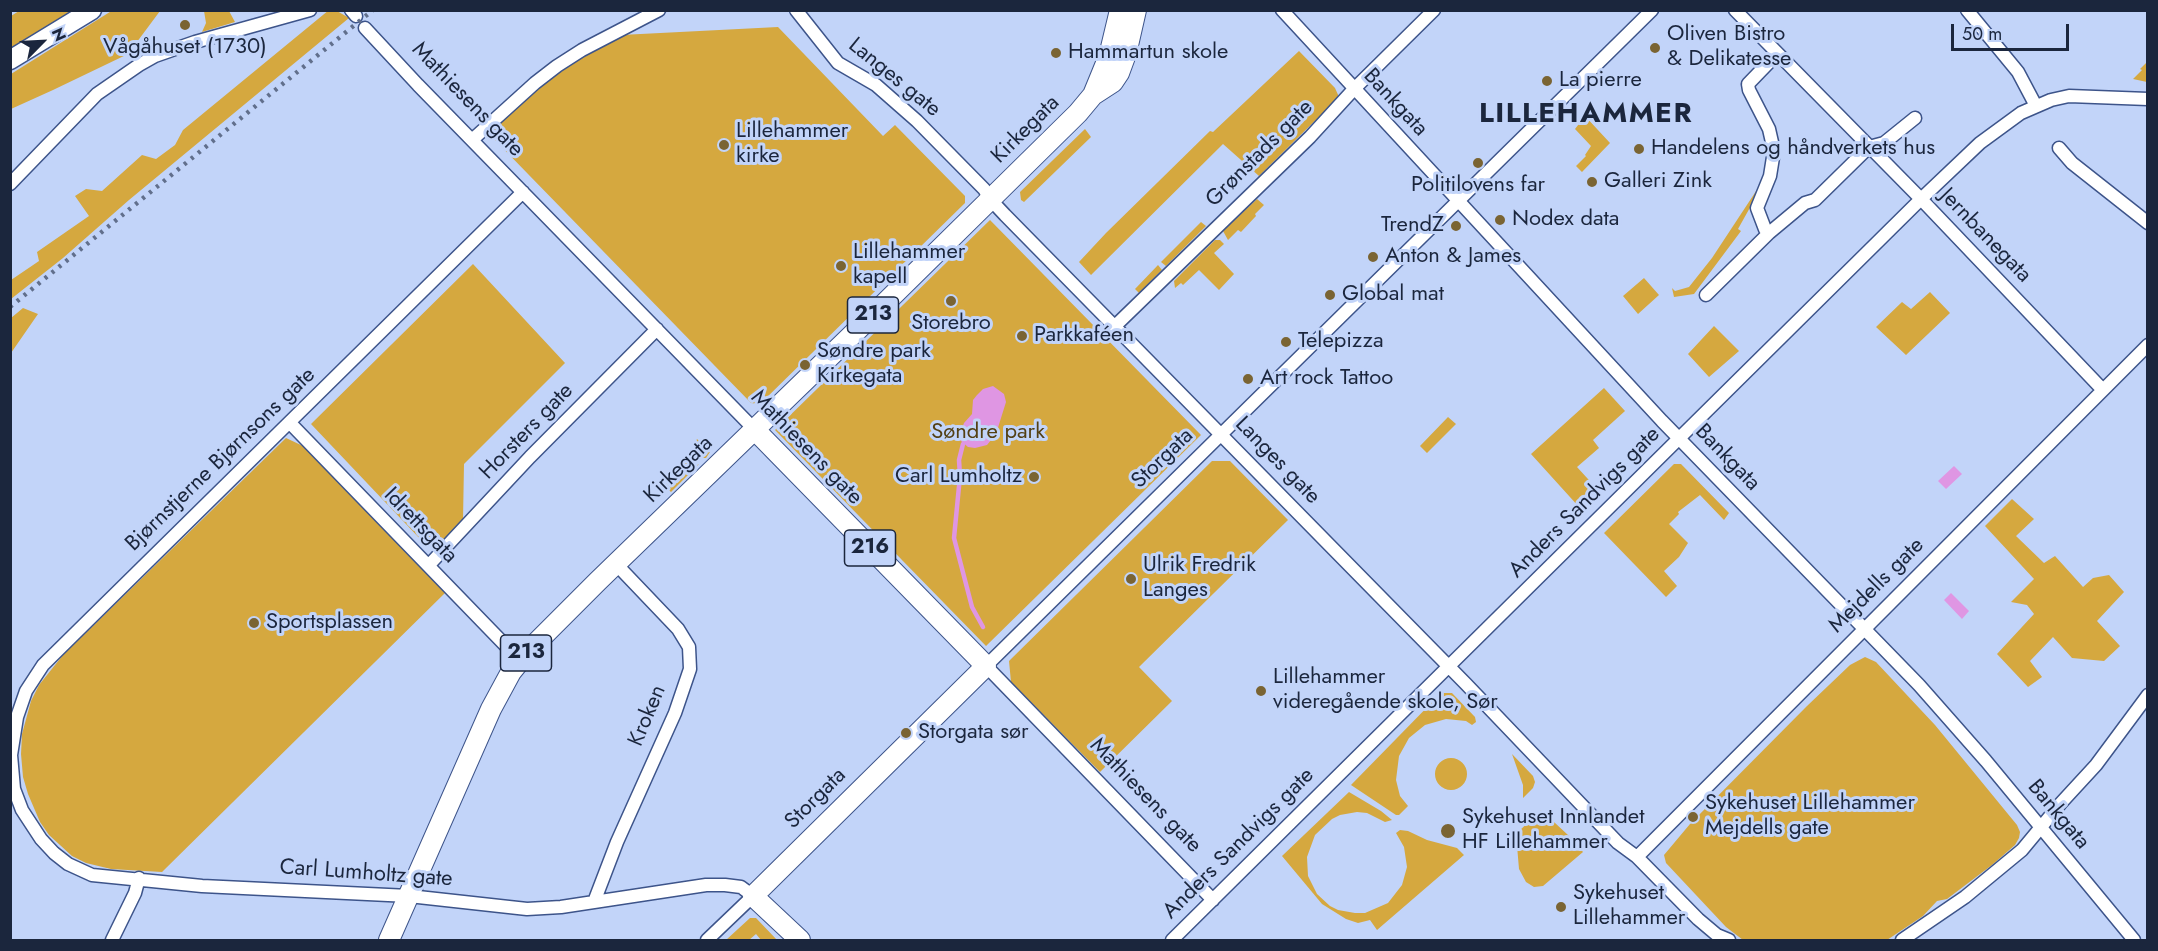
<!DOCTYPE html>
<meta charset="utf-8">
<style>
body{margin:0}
#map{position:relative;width:2158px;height:951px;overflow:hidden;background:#c2d4f9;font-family:Jost,sans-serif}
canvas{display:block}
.frame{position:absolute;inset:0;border:12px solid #1b263d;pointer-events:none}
.north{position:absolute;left:12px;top:12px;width:60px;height:60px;-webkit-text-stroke:4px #c2d4f9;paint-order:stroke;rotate:66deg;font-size:16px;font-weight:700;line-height:24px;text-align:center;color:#1b263d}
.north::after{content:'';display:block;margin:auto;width:21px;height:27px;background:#1b263d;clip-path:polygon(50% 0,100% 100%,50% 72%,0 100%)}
.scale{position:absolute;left:1951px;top:24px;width:118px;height:27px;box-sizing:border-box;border:3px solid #1b263d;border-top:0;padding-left:8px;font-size:18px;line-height:21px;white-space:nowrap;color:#1b263d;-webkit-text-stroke:4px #c2d4f9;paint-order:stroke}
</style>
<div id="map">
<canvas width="2158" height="951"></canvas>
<div class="frame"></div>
<div class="north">N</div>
<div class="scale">50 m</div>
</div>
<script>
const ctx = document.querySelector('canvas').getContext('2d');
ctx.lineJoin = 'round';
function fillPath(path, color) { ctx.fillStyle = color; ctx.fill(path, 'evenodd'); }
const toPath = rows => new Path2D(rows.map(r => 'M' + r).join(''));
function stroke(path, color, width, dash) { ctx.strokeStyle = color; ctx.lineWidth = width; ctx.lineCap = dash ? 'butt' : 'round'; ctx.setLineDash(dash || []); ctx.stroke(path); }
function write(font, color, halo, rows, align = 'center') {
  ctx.font = font + ' Jost,sans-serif'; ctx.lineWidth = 6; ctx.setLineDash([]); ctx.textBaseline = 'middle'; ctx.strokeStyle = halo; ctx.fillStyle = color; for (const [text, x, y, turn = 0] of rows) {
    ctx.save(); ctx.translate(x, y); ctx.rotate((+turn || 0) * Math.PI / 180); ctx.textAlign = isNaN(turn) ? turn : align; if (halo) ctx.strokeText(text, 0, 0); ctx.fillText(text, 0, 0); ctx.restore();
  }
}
const green = toPath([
 [113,10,160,11,128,54,53,90,11,109,11,74],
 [329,10,337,11,349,18,129,200,63,258,11,299,11,280,39,261,37,252,89,216,75,196,86,189,102,191,142,155,156,159,175,145,183,130],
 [19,11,73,11,11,50,11,16],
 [204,11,229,11,235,22,202,32,206,23],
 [778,27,883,136,895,125,965,196,965,203,760,404,751,403,491,136,491,130,522,101,553,77,597,48,621,35],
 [1299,51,1335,88,1339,97,1259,176,1223,144,1091,275,1079,262,1106,233,1210,131,1213,132],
 [2147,62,2147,82,2133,79,2142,70,2140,69],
 [1585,116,1610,143,1582,172,1576,166,1586,156,1585,155,1591,146,1575,129],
 [1085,129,1091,137,1024,202,1021,200,1020,192],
 [1764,179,1757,195,1738,229,1741,231,1694,294,1674,297,1672,288,1675,291,1689,287,1712,258],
 [1257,199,1264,205,1255,214,1256,216,1241,232,1238,230,1228,240,1223,231],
 [990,220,1201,435,986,646,775,430],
 [1201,222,1206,226,1166,266,1161,262],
 [1215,240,1220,240,1224,244,1214,253,1234,274,1219,290,1199,270,1183,285,1181,283,1175,288,1174,281],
 [473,264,565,363,464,464,463,520,439,544,423,542,311,424],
 [1158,265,1162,270,1139,293,1135,289],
 [1644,278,1659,295,1638,314,1623,296],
 [1930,292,1950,313,1906,355,1876,327,1902,302,1911,309],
 [23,308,38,314,11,353,11,318],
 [1714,326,1739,351,1709,377,1688,354],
 [1604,388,1625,411,1593,440,1599,448,1577,467,1598,490,1579,507,1531,454],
 [1448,417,1456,424,1427,453,1420,446],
 [286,438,303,446,446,592,162,872,111,869,86,863,72,856,49,835,40,822,28,794,23,777,21,754,22,734,31,701,39,685,63,655],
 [697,439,710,452,706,458,700,458,685,467,673,470,692,451],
 [1212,461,1230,461,1288,520,1139,667,1172,701,1100,772,1011,682,1009,661],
 [699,464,671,492,662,483,664,481,662,479,668,479,679,475],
 [1674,464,1681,464,1729,513,1724,520,1700,495,1678,512,1679,514,1669,524,1688,543,1679,557,1664,571,1677,586,1666,597,1604,533],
 [2012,499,2034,519,2016,536,2044,563,2055,556,2083,587,2093,578,2109,575,2124,592,2097,621,2120,646,2104,661,2072,658,2053,637,2030,661,2042,677,2028,687,1997,654,2034,614,2027,605,2011,602,2034,579,1985,526],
 [1865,657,1876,662,1935,725,2017,825,2020,832,2019,838,2015,845,1992,865,1947,899,1937,901,1923,916,1887,940,1743,940,1726,927,1666,863,1664,855,1690,824,1807,706,1850,665],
 [1441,693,1452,693,1475,717,1476,722,1472,725,1466,721,1446,719,1425,725,1409,738,1399,756,1396,780,1400,796,1408,806,1399,815,1396,815,1351,785],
 [1512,754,1533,776,1535,782,1533,788,1523,798,1523,785],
 '1435 774a16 16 0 1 1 32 0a16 16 0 1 1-32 0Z',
 [1349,792,1381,811,1392,820,1385,822,1367,813,1357,812,1340,815,1332,819,1315,835,1307,857,1308,876,1317,894,1330,906,1338,910,1355,913,1365,913,1388,903,1402,885,1407,867,1404,847,1396,833,1400,830,1408,831,1427,840,1457,848,1464,855,1377,930,1370,920,1358,923,1346,919,1322,904,1282,856],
 [1541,810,1568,835,1583,852,1543,886,1534,887,1526,882,1519,869,1516,834],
 [750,918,756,918,777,940,761,940,756,934,749,940,726,940]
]);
const water = toPath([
 [993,386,1004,394,1006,402,996,434,987,445,975,448,968,447,961,441,960,434,964,423,972,414,973,400,977,395,983,389],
 [1954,466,1962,474,1946,489,1938,481],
 [1951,593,1969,611,1962,619,1944,600]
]);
const stream = toPath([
 [963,444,959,460,960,476,954,538,972,607,983,627]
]);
const street = toPath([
 [351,10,356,16],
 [796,10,838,63,876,85,917,121,984,189,990,199,1005,215,1466,684,1618,843,1637,857,1698,919,1717,935,1729,940],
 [1282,10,1662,421,1919,685,1986,761,2134,940],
 [1735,10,1921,199,2102,389],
 [1967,10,2018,72,2036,106],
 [365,28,418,85,755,430],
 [472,140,535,83,557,66,582,50,659,10],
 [2059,148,2072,163,2148,223],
 [10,184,97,94,139,65,155,56,195,42,310,10],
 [523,192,43,665,26,691,17,717,11,755,14,789,22,810,41,839,54,853,68,864,92,875,202,886,409,896,527,909,561,907,706,885,725,885,741,887,753,896,707,940],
 [1769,233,1805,203,1815,200,1869,147,1884,143,1915,118],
 [1706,295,1769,233,1765,229,1757,208,1770,176,1774,151,1769,129,1749,90,1748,84,1777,54],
 [1114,327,1310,137,1354,89,1434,10],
 [290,423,506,646,522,657],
 [429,565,530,457,657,329],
 [1637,857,2148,345],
 [1213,900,986,666,1652,10],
 [594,902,617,842,675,713,690,669,689,647,678,629,616,564],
 [112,940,135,893,139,878],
 [1172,940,1921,199,1980,143,2021,113,2051,100,2069,96,2148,99],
 [1902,940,1965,897,2022,850,2061,803,2096,765,2148,695]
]);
const secondary = toPath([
 [10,60,92,10]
]);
const primary = toPath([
 [1093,95,1109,56,1120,10],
 [755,430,986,666,753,896,800,940],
 [389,940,491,709,511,672,528,651,598,581,883,305,1078,113,1093,95,1113,82,1119,73,1126,54,1136,10]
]);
const rail = toPath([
 [10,307,373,10]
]);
const markers = [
 [185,25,6,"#7a6433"],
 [1655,48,6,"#7a6433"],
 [1056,53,6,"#7a6433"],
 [1547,81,6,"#7a6433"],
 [724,145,6,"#7a6433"],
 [1639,149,6,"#7a6433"],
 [1478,163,6,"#7a6433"],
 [1592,182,6,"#7a6433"],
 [1500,220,6,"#7a6433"],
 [1456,226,6,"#7a6433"],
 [1373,257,6,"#7a6433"],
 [841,266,6,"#7a6433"],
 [1330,295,6,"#7a6433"],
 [951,301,6,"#7a6433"],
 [1022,336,6,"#7a6433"],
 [1286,342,6,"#7a6433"],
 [805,365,6,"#7a6433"],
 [1248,379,6,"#7a6433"],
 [1034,477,6,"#7a6433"],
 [1131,579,6,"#7a6433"],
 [254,623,6,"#7a6433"],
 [1261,691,6,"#7a6433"],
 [906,733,6,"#7a6433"],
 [1693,817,6,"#7a6433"],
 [1448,831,8,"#7a6433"],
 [1561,907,6,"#7a6433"]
];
const shields = [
 [873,315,51],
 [870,548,51],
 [526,653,51]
];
const shieldNames = [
 ["213",873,315],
 ["216",870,548],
 ["213",526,653]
];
const poiNames = [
 ["Oliven Bistro",1667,35],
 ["& Delikatesse",1667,60],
 ["Vågåhuset (1730)",185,48,"center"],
 ["Hammartun skole",1068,53],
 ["La pierre",1559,81],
 ["Lillehammer",736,132],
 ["kirke",736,157],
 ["Handelens og håndverkets hus",1651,149],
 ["Galleri Zink",1604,182],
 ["Politilovens far",1478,186,"center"],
 ["Nodex data",1512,220],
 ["TrendZ",1444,226,"right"],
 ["Lillehammer",853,253],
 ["kapell",853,278],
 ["Anton & James",1385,257],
 ["Global mat",1342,295],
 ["Storebro",951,324,"center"],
 ["Parkkaféen",1034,336],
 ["Telepizza",1298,342],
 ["Søndre park",817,352],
 ["Kirkegata",817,377],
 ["Art rock Tattoo",1260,379],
 ["Carl Lumholtz",1022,477,"right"],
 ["Ulrik Fredrik",1143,566],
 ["Langes",1143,591],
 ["Sportsplassen",266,623],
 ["Lillehammer",1273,678],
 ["videregående skole, Sør",1273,703],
 ["Storgata sør",918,733],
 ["Sykehuset Lillehammer",1705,804],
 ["Mejdells gate",1705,829],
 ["Sykehuset Innlandet",1462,818],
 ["HF Lillehammer",1462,843],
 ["Sykehuset",1573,894],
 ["Lillehammer",1573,919]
];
const streetNames = [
 ["Langes gate",894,78,39],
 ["Mathiesens gate",467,100,46],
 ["Bankgata",1395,103,47],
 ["Kirkegata",1026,130,-45],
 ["Grønstads gate",1260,154,-45],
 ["Jernbanegata",1985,236,46],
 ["Horsters gate",527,432,-46],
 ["Mathiesens gate",806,448,46],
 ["Bankgata",1727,458,46],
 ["Storgata",1163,459,-44],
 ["Bjørnstjerne Bjørnsons gate",221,460,-44],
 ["Langes gate",1277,461,46],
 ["Kirkegata",679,470,-44],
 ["Anders Sandvigs gate",1585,503,-45],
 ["Idrettsgata",420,526,46],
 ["Mejdells gate",1877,586,-45],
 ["Kroken",648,716,-67],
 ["Mathiesens gate",1145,796,46],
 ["Storgata",816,799,-45],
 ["Bankgata",2058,815,50],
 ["Anders Sandvigs gate",1239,844,-45],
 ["Carl Lumholtz gate",366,874,4]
];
const parkNames = [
 ["Søndre park",988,433]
];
const districtNames = [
 ["LILLEHAMMER",1586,115]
];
fillPath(green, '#d5a83f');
fillPath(water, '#df96e3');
stroke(stream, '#df96e3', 4.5);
stroke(street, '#3d548a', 15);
stroke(secondary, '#3d548a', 21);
stroke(primary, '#3d548a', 22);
stroke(street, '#fff', 12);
stroke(secondary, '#fff', 18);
stroke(primary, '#fff', 20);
stroke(rail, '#616f8c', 4.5, [3, 6]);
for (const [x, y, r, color] of markers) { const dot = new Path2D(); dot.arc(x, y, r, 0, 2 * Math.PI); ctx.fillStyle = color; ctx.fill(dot); stroke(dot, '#c2d4f9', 2); }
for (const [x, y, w] of shields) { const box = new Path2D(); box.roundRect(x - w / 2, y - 18, w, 36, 4.5); ctx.fillStyle = '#c2d4f9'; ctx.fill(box); stroke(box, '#1b263d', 1.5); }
write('bold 21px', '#1b263d', null, shieldNames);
write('22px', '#1b263d', '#c2d4f9', poiNames, 'left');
write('22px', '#1b263d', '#c2d4f9', streetNames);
write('22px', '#534014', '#c2d4f9', parkNames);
ctx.letterSpacing = '1.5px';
write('bold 28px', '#1b263d', '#c2d4f9', districtNames);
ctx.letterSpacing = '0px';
</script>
